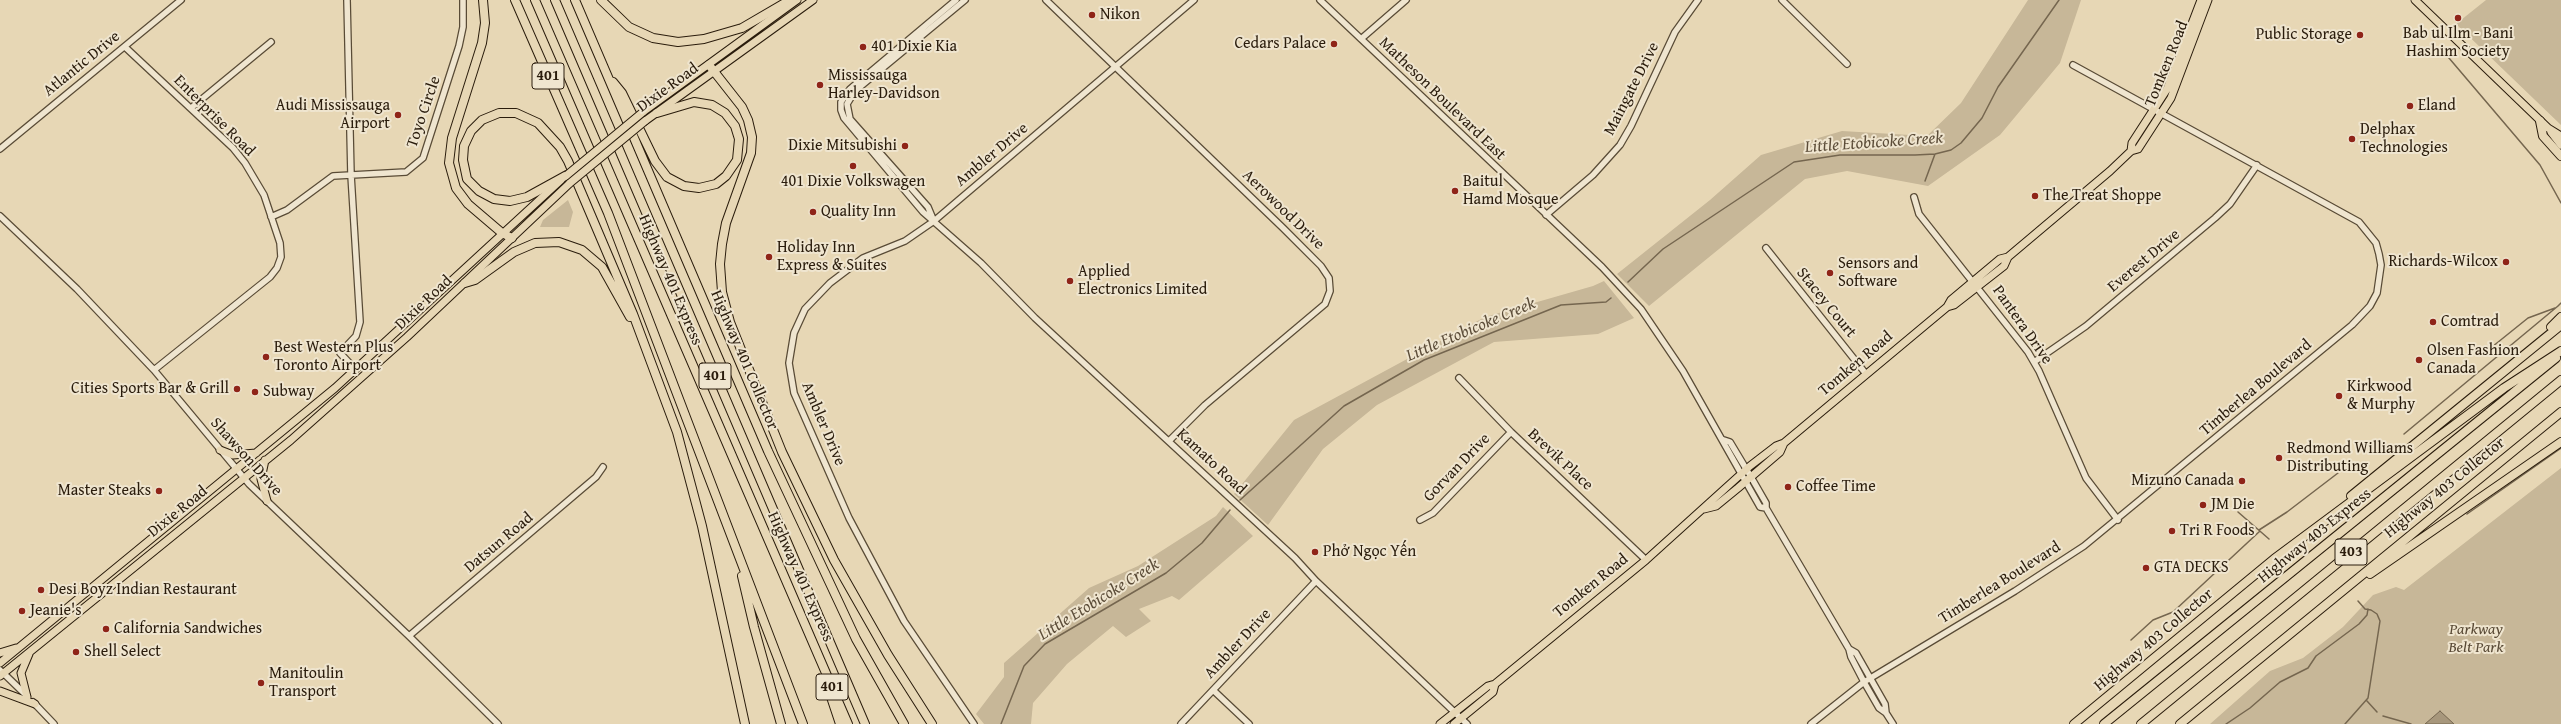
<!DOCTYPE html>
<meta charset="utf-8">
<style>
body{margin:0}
canvas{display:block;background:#e7d7b5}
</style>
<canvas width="2561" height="724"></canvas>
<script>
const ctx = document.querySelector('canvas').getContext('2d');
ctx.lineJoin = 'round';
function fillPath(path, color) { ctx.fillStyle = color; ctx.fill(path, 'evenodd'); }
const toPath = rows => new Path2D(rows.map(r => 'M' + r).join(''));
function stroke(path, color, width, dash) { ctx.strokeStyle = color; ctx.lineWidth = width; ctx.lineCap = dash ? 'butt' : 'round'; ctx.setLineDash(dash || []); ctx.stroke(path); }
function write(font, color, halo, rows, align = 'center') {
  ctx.font = font + ' "Gentium Book Plus",serif'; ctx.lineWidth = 4; ctx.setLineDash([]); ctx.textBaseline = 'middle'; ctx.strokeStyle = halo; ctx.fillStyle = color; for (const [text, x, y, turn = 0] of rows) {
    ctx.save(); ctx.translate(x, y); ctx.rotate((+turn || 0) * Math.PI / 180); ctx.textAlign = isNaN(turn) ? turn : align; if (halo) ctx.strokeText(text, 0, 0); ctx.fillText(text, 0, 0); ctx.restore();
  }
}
const green = toPath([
 [2028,0,2081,0,2060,63,2000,135,1928,186,1847,171,1805,179,1649,306,1617,274,1710,200,1761,155,1842,131,1927,136,1961,103],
 [2486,0,2561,0,2561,125,2456,24],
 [568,200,573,212,569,227,540,227,543,220],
 [1604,281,1634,318,1598,334,1494,342,1377,405,1323,449,1268,525,1234,494,1294,420,1485,317,1593,286],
 [2561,468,2561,724,2210,724,2270,671,2303,658,2343,627,2373,595,2396,587,2404,590],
 [1223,507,1253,536,1179,600,1172,596,1139,609,1151,621,1126,637,1113,626,1067,664,1033,703,1031,724,984,724,976,714,1004,677,1004,663,1089,588,1138,566,1216,516]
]);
const water = toPath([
 [2440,711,2454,724,2425,724,2440,711]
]);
const stream = toPath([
 [2443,51,2540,165,2561,203],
 [1925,181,1935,154],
 [1628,282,1663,249,1794,162,1840,155,1915,155,1935,154,1951,150,1961,143,1982,118,1998,87,2059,0],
 [2558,306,2561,303],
 [2487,351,2528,318,2555,308],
 [2404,434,2558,306],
 [1240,500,1344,406,1424,360,1561,305,1606,302,1611,298],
 [2238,512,2269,539],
 [2467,514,2561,448],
 [2259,530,2287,512,2338,473],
 [2131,640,2153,620,2173,612,2260,531],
 [2367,701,2377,712],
 [2383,716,2411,724],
 [1001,724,1024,666,1045,644,1166,573,1202,543,1230,510],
 [2226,724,2250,708,2280,682,2308,668,2316,656,2359,624,2367,615,2368,609],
 [2345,724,2368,698,2378,634,2380,621,2377,614,2371,610,2365,609,2358,601]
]);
const minor = toPath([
 [347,0,351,175,360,322,356,336,340,353,355,369],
 [956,0,850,89,841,102,841,110,844,118,923,212,981,263,1035,318,1295,558,1316,581,1467,724],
 [1046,0,1283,228,1321,266,1329,278,1330,291,1325,304,1205,405,1169,441],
 [1320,0,1602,267,1641,309,1683,371,1760,507,1766,508],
 [1782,0,1847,64],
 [1361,39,1406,0],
 [125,47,233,148,245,163,264,195,280,243,281,257,277,268,270,277,154,370],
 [191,108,271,42],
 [0,149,181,0],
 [1914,197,1919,214,2028,352,2039,371,2086,478,2118,520],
 [1546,215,1593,175,1620,145,1631,126,1675,32,1698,0],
 [0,216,77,289,154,370,249,484,409,636,498,724],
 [271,217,287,210,333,176,406,172,423,158,459,46,463,27,463,0],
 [933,219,928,207,850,119,847,104,855,91,965,0],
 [1766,248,1866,374],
 [2034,362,2086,326,2215,218,2230,204,2257,165],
 [1459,378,1511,432,1646,560],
 [1724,440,1730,442,1751,477,1766,503,1766,508,1839,632,1849,649,1856,653,1885,704,1886,713],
 [1420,520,1433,513,1511,432],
 [409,636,596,477,603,467],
 [1849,649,1851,657,1864,682,1879,708,1886,713,1893,724],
 [0,670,27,696],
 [1213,690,1249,724],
 [33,702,54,724],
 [974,724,904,621,849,518,794,393,789,363,794,333,805,309,830,283,863,258,905,241,934,221,1194,0],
 [1181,724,1316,581],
 [1811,724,1864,682,2015,591,2084,546,2352,325,2370,306,2377,293,2381,265,2379,254,2376,243,2359,222,2073,65]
]);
const major = toPath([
 [2415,0,2548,128,2561,136],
 [643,112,797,0],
 [645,121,813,0],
 [2551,132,2561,145],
 [2131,151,2132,143,2167,89,2201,0],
 [1947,307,1954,305,2004,266,2008,257],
 [220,450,233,455,256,453],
 [265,460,261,479,267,501],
 [1704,509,1716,506,1738,488,1780,452,1784,443,1947,307,1951,300,2000,259,2008,257,2110,171,2131,151,2138,149,2171,98,2208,0],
 [0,653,16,648],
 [0,663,335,388,561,180],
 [0,676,291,440,407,337,570,183],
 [0,691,35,704],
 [27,697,21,673,29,654],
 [1440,724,1488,686,1495,684,1646,560,1750,466,1776,446,1784,443],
 [1454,724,1493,692,1495,684]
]);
const highway = toPath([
 [483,0,485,23,482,43,452,138,449,163,456,188,468,204,502,233,512,238],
 [515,0,608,213,803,724],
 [535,0,848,724],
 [555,0,865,724],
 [575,0,768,451,856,639,904,724],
 [601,0,629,27,653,38,678,42,704,39,742,28,790,0],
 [709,65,742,107,748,120,752,137,751,153,726,223,722,244,720,264,722,292,730,322,782,452,834,560,888,655,932,724],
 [613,82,622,93,655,161,667,177,684,186,699,188,716,184,726,176,737,160,739,139,735,126,725,113,712,105,694,102,657,113],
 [2540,121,2543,136,2561,156],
 [567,175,527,197,510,201,494,199,479,191,467,179,463,160,464,146,471,131,482,120,499,113,516,113,538,123,560,147,568,161,633,314,677,432,702,526,745,724],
 [465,283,475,280,514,252,535,243,559,242,582,250,602,267,630,317],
 [2551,327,2561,317],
 [2351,496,2561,325],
 [2370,574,2561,442],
 [742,576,754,627,781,724],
 [829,691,840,724],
 [2074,724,2274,559,2504,388,2561,351],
 [2104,724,2556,358],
 [2141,724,2561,380],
 [2180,724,2561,412]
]);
const majorBridge = toPath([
 [567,175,643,112],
 [570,183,645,121]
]);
const markers = [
 [1092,15,4,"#8f2418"],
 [2458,18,4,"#8f2418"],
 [2360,35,4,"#8f2418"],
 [1334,44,4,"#8f2418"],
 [863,47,4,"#8f2418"],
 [820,85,4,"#8f2418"],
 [2410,106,4,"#8f2418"],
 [398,115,4,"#8f2418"],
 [2352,139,4,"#8f2418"],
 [905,146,4,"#8f2418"],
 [853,166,4,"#8f2418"],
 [1455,191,4,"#8f2418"],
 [2035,196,4,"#8f2418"],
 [813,212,4,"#8f2418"],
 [769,257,4,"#8f2418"],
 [2506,262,4,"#8f2418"],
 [1830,273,4,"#8f2418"],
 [1070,281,4,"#8f2418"],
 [2433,322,4,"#8f2418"],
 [266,357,4,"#8f2418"],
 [2419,360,4,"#8f2418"],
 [237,389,4,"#8f2418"],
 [255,392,4,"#8f2418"],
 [2339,396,4,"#8f2418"],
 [2279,458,4,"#8f2418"],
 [2242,481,4,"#8f2418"],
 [1788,487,4,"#8f2418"],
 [159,491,4,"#8f2418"],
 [2203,505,4,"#8f2418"],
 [2172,531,4,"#8f2418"],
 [1315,552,4,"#8f2418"],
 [2146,568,4,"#8f2418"],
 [41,590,4,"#8f2418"],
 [22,611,4,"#8f2418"],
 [106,629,4,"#8f2418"],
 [76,652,4,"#8f2418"],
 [261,683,4,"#8f2418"]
];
const shields = [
 [548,76,32],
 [715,376,32],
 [2351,552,32],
 [832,687,32]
];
const shieldNames = [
 ["401",548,76],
 ["401",715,376],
 ["403",2351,552],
 ["401",832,687]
];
const poiNames = [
 ["Nikon",1100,15],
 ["Bab ul Ilm - Bani",2458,34,"center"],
 ["Hashim Society",2458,52,"center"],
 ["Public Storage",2352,35,"right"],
 ["Cedars Palace",1326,44,"right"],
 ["401 Dixie Kia",871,47],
 ["Mississauga",828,76],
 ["Harley-Davidson",828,94],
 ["Audi Mississauga",390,106,"right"],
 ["Airport",390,124,"right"],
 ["Eland",2418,106],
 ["Delphax",2360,130],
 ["Technologies",2360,148],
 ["Dixie Mitsubishi",897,146,"right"],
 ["401 Dixie Volkswagen",853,182,"center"],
 ["Baitul",1463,182],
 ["Hamd Mosque",1463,200],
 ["The Treat Shoppe",2043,196],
 ["Quality Inn",821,212],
 ["Holiday Inn",777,248],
 ["Express & Suites",777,266],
 ["Richards-Wilcox",2498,262,"right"],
 ["Sensors and",1838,264],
 ["Software",1838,282],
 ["Applied",1078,272],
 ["Electronics Limited",1078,290],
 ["Comtrad",2441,322],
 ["Best Western Plus",274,348],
 ["Toronto Airport",274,366],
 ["Olsen Fashion",2427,351],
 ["Canada",2427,369],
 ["Kirkwood",2347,387],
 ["& Murphy",2347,405],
 ["Cities Sports Bar & Grill",229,389,"right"],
 ["Subway",263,392],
 ["Redmond Williams",2287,449],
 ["Distributing",2287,467],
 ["Mizuno Canada",2234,481,"right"],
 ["Coffee Time",1796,487],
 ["Master Steaks",151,491,"right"],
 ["JM Die",2211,505],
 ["Tri R Foods",2180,531],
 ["Phở Ngọc Yến",1323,552],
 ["GTA DECKS",2154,568],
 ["Desi Boyz Indian Restaurant",49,590],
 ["Jeanie's",30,611],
 ["California Sandwiches",114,629],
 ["Shell Select",84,652],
 ["Manitoulin",269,674],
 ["Transport",269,692]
];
const streetNames = [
 ["Atlantic Drive",82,64,-39],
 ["Tomken Road",2167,64,-68],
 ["Dixie Road",668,88,-36],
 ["Maingate Drive",1632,89,-63],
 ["Matheson Boulevard East",1442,99,44],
 ["Toyo Circle",424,112,-71],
 ["Enterprise Road",214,116,45],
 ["Ambler Drive",992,155,-40],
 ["Aerowood Drive",1283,210,44],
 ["Everest Drive",2144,261,-40],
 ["Highway 401 Express",670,280,67],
 ["Dixie Road",424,303,-43],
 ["Stacey Court",1826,303,51],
 ["Pantera Drive",2022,325,55],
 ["Highway 401 Collector",744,360,67],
 ["Tomken Road",1856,364,-40],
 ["Timberlea Boulevard",2256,388,-40],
 ["Ambler Drive",823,424,67],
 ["Shawson Drive",246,457,48],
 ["Brevik Place",1560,460,43],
 ["Kamato Road",1211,462,43],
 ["Gorvan Drive",1457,468,-46],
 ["Highway 403 Collector",2445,488,-39],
 ["Dixie Road",178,512,-39],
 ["Highway 403 Express",2315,536,-39],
 ["Datsun Road",499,543,-40],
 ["Highway 401 Express",800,577,66],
 ["Timberlea Boulevard",2000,583,-32],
 ["Tomken Road",1591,586,-39],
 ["Highway 403 Collector",2154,640,-40],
 ["Ambler Drive",1238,644,-47]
];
const parkNames = [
 ["Parkway",2476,630],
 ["Belt Park",2476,648]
];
const waterNames = [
 ["Little Etobicoke Creek",1874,143,-4],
 ["Little Etobicoke Creek",1471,330,-23],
 ["Little Etobicoke Creek",1099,600,-32]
];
fillPath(green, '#c7b798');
fillPath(water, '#a7977c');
stroke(water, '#75664f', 1);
stroke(stream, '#75664f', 1.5);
stroke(minor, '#594b36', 8);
stroke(major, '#2a1c0c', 9);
stroke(highway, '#2a1c0c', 10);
stroke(minor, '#efe5cf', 5.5);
stroke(major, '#e7d7b5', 7);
stroke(highway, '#e7d7b5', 8);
stroke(majorBridge, '#2a1c0c', 9, []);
stroke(majorBridge, '#e7d7b5', 7);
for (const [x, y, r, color] of markers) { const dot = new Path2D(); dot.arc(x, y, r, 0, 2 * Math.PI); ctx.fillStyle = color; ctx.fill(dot); stroke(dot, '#efe5cf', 1.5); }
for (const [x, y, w] of shields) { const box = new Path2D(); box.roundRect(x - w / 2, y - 13, w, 26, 3); ctx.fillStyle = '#efe5cf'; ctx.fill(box); stroke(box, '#2a1c0c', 1); }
write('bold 15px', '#2a1c0c', null, shieldNames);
write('16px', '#2a1c0c', '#efe5cf', poiNames, 'left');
write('16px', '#2a1c0c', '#efe5cf', streetNames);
write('italic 16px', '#594a36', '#efe5cf', parkNames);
write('italic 17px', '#5c4d39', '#efe5cf', waterNames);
</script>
